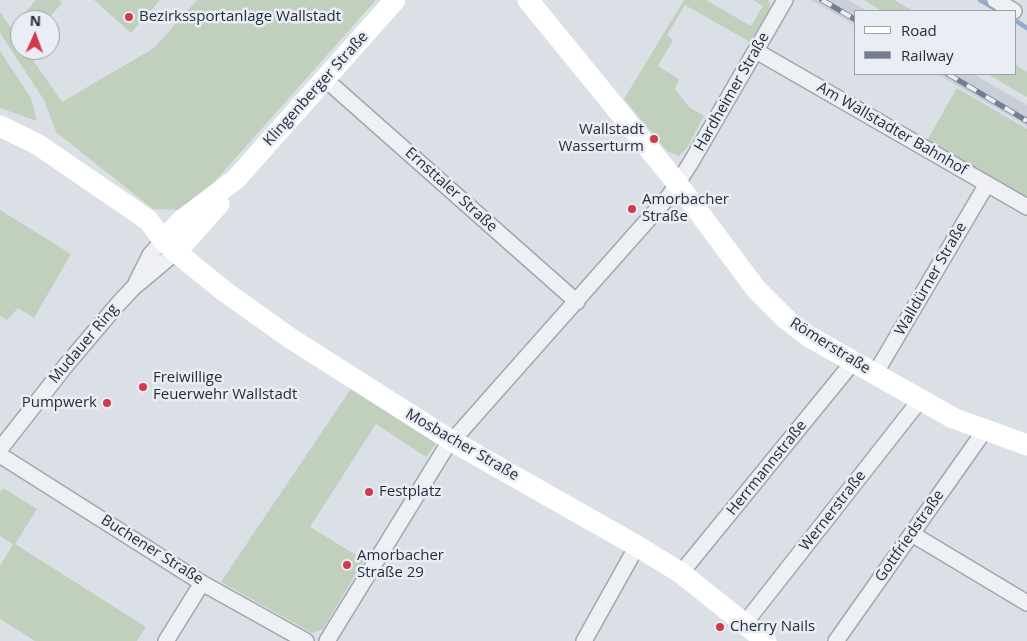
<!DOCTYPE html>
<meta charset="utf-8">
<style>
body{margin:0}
#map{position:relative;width:1027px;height:641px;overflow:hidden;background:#dbdfe6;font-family:"Open Sans",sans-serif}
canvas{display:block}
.legend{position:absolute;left:854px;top:10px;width:162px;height:65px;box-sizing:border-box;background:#eaeef4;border:1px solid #9ba1aa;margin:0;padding:6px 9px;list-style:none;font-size:15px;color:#252d3c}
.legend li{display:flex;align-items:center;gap:10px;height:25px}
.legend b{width:25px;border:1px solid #9ba1aa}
.north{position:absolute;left:10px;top:10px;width:50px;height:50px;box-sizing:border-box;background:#eaeef4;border:1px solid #9ba1aa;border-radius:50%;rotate:2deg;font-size:14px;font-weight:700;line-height:20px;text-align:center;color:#252d3c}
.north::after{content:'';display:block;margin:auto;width:18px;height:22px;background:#d13a4c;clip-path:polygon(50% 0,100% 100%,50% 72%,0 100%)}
</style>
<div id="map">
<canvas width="1027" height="641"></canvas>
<ul class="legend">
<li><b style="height:6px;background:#fff"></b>Road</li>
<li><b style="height:6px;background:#747e90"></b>Railway</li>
</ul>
<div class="north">N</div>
</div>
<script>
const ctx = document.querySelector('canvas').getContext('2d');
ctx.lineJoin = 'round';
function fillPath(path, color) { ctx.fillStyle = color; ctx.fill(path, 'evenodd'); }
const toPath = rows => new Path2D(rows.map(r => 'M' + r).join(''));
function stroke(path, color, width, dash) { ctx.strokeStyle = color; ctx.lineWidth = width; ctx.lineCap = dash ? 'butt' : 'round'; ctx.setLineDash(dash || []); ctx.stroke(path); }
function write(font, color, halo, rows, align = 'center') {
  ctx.font = font + ' "Open Sans",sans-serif'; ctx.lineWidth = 5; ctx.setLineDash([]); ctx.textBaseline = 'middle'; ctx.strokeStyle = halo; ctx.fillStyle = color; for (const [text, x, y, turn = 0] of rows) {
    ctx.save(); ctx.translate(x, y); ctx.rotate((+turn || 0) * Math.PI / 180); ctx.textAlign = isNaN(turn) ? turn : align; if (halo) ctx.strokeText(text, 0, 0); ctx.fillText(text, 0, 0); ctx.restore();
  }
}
const built = toPath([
 [811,0,848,0,867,11,856,11,856,26],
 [937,74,973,74,1027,105,1027,126]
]);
const green = toPath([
 [36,0,59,0,62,3,47,20,33,20,25,13],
 [94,0,160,0,131,33],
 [197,0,376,0,201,197,179,210,153,209,56,132,44,100,0,33,0,12,20,41,20,50,26,50,62,102,154,48],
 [684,0,706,0,751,26,763,6,753,0,768,0,770,4,769,10,750,42,685,5,667,35,673,40,658,66,679,79,675,89,689,107,704,116,687,148,679,156,667,151,624,99],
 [864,0,894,0,913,11,882,11],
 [0,51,31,98,37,121,0,108],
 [1016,65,1027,72,1027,97,987,74,1016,74],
 [957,88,1027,129,1027,200,926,142],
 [0,210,71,254,34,318,18,308,7,320,0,316],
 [352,387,437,442,426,457,376,424,310,527,364,560,323,629,312,633,221,582],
 [3,488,37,509,15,544,146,627,137,641,35,641,0,619,0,566,13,544,0,536,0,493]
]);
const stream = toPath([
 [980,0,999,11],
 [1016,21,1027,28]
]);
const street = toPath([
 [995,0,1014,11],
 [756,51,1027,207],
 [325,79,577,302],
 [136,283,150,255,163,240],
 [875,374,987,184],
 [0,449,67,364,118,304,133,288,176,252],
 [0,455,202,583,306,641],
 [912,534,1027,603],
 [681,573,853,362],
 [745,623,920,400],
 [166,641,202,583],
 [327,641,445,449,669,196,690,164,785,0],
 [584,641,637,546],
 [836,641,985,430]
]);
const secondary = toPath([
 [528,0,677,183,756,289,785,318,808,336,953,418,1027,445],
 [0,126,37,144,132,209,148,220,163,240,176,252,224,291,290,338,452,441,637,546,681,573,766,641],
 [163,240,182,220,236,179,395,0],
 [176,252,219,204]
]);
const rail = toPath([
 [822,0,856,20],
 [948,74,1027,121]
]);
const markers = [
 [129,17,5,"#d13a4c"],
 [654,139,5,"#d13a4c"],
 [632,209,5,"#d13a4c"],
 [143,387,5,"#d13a4c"],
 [107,403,5,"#d13a4c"],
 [369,492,5,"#d13a4c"],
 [347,565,5,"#d13a4c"],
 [720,627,5,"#d13a4c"]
];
const poiNames = [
 ["Bezirkssportanlage Wallstadt",139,17],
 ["Wallstadt",644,130,"right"],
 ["Wasserturm",644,147,"right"],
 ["Amorbacher",642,200],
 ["Straße",642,217],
 ["Freiwillige",153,378],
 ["Feuerwehr Wallstadt",153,395],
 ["Pumpwerk",97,403,"right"],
 ["Festplatz",379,492],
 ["Amorbacher",357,556],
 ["Straße 29",357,573],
 ["Cherry Nails",730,627]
];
const streetNames = [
 ["Klingenberger Straße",316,89,-48],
 ["Hardheimer Straße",732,92,-60],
 ["Am Wallstadter Bahnhof",892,129,30],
 ["Ernsttaler Straße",451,190,42],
 ["Walldürner Straße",931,279,-60],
 ["Mudauer Ring",84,344,-50],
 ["Römerstraße",830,346,32],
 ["Mosbacher Straße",462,445,30],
 ["Herrmannstraße",767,468,-51],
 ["Wernerstraße",833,511,-52],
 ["Gottfriedstraße",910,536,-55],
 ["Buchener Straße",152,550,32]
];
fillPath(built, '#c9ced8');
fillPath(green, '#c1d0bc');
stroke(stream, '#94acc8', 4.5);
stroke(street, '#a1a6b0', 18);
stroke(street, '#eef0f4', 15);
stroke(secondary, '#fff', 21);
stroke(rail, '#747e90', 5.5);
stroke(rail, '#eaeef4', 4, [11]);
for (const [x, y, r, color] of markers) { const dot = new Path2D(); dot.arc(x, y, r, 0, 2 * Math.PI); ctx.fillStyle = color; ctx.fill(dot); stroke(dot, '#eaeef4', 2); }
write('15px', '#252d3c', '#eaeef4', poiNames, 'left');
write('15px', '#252d3c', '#eaeef4', streetNames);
</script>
